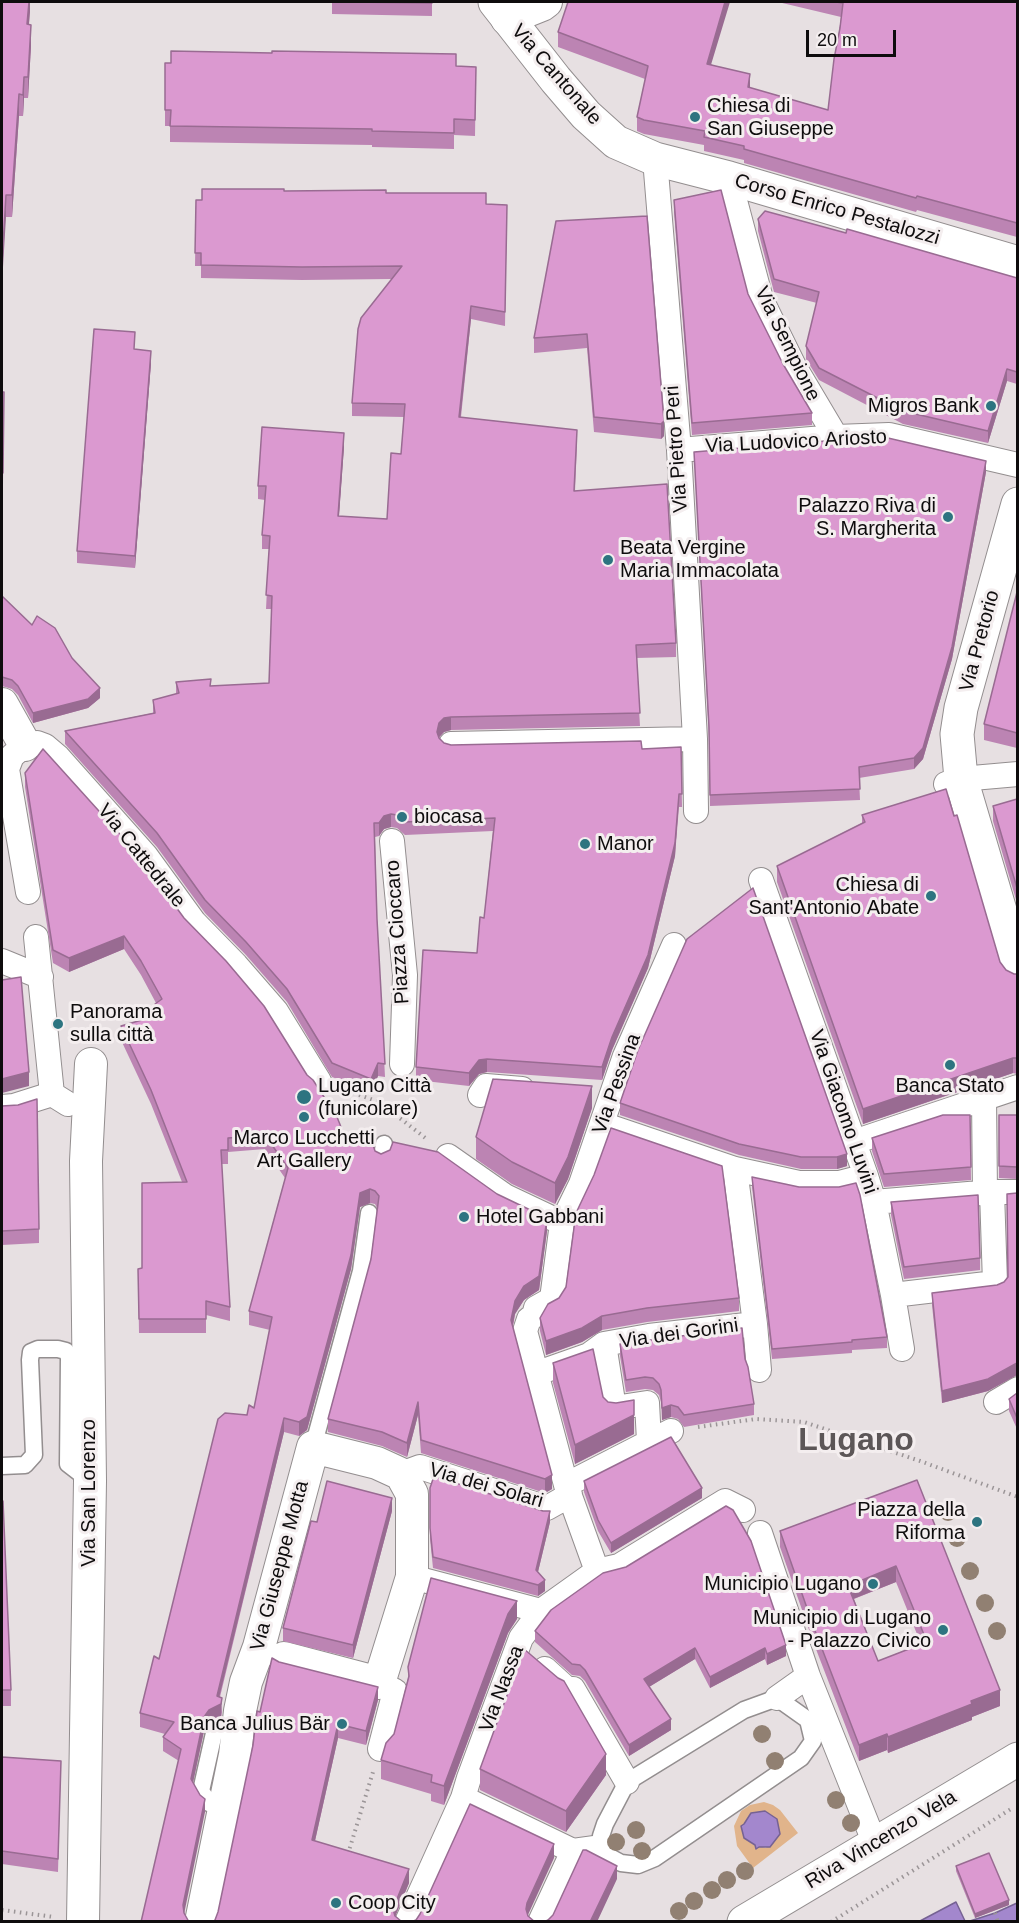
<!DOCTYPE html>
<meta charset="utf-8">
<style>
body{margin:0}
#map{position:relative;width:1019px;height:1923px;overflow:hidden;background:#e7e0e2;font-family:Helvetica,sans-serif}
canvas{display:block}
.frame{position:absolute;inset:0;border:3px solid #0e0c0d;pointer-events:none}
.scale{position:absolute;left:806px;top:30px;width:90px;height:27px;box-sizing:border-box;border:3px solid #0e0c0d;border-top:0;padding-left:8px;font-size:18px;line-height:21px;white-space:nowrap;color:#0e0c0d;-webkit-text-stroke:4px #f4eeef;paint-order:stroke}
</style>
<div id="map">
<canvas width="1019" height="1923"></canvas>
<div class="frame"></div>
<div class="scale">20 m</div>
</div>
<script>
const ctx = document.querySelector('canvas').getContext('2d');
ctx.lineJoin = 'round';
function fillPath(path, color) { ctx.fillStyle = color; ctx.fill(path, 'evenodd'); }
const toPath = rows => new Path2D(rows.map(r => 'M' + r).join(''));
function stroke(path, color, width, dash) { ctx.strokeStyle = color; ctx.lineWidth = width; ctx.lineCap = dash ? 'butt' : 'round'; ctx.setLineDash(dash || []); ctx.stroke(path); }
function write(font, color, halo, rows, align = 'center') {
  ctx.font = font + ' Helvetica,sans-serif'; ctx.lineWidth = 6; ctx.setLineDash([]); ctx.textBaseline = 'middle'; ctx.strokeStyle = halo; ctx.fillStyle = color; for (const [text, x, y, turn = 0] of rows) {
    ctx.save(); ctx.translate(x, y); ctx.rotate((+turn || 0) * Math.PI / 180); ctx.textAlign = isNaN(turn) ? turn : align; if (halo) ctx.strokeText(text, 0, 0); ctx.fillText(text, 0, 0); ctx.restore();
  }
}
const green = toPath([
 [764,1802,773,1805,780,1810,798,1833,753,1868,737,1846,734,1826,741,1811,750,1805],
 [757,1812,770,1814,778,1831,766,1848,752,1844,742,1832]
]);
const water = toPath([
 [765,1811,777,1819,780,1834,770,1847,759,1847,756,1849,755,1845,744,1838,741,1826,744,1824,751,1813,765,1811],
 [956,1902,965,1921,920,1921,956,1902],
 [1017,1903,1017,1921,970,1921,995,1913,1017,1903]
]);
const path = toPath([
 [342,1089,379,1102,428,1140],
 [698,1427,756,1419,804,1422,920,1461,1018,1497],
 [348,1854,373,1772],
 [2,1910,54,1917],
 [995,1913,998,1922],
 [831,1922,1011,1809]
]);
const service = toPath([
 [382,1157,384,1144],
 [313,1447,361,1271,369,1213],
 [2,1466,25,1465,34,1455,30,1360,31,1352,38,1349,58,1349,66,1351,69,1357,68,1464,90,1481],
 [777,1698,808,1720,813,1741,801,1758,655,1858,638,1865,621,1863,608,1856,602,1847,601,1836,605,1824,627,1782,744,1710,777,1698],
 [225,1808,209,1803,201,1791,214,1733,229,1726]
]);
const pedestrian = toPath([
 [655,159,679,450,695,739,696,811],
 [729,178,761,299,795,368,836,437],
 [679,450,836,437,889,435,1018,465],
 [451,744,695,739],
 [946,784,961,779,1018,774],
 [392,841,405,975,402,1064],
 [761,880,866,1176,874,1202,893,1295,902,1349],
 [28,892,7,769,12,756,25,745,37,743,45,746,58,757,146,856,194,922,236,965,276,1011,319,1081],
 [36,937,52,1094],
 [2,961,41,977],
 [480,1095,486,1086,522,1089],
 [984,1098,985,1193],
 [2,1107,14,1106,52,1094,68,1104],
 [602,1124,735,1169,799,1183,839,1183,866,1176],
 [854,1142,1018,1087],
 [448,1156,505,1196,562,1223],
 [735,1169,755,1324,759,1370],
 [874,1202,992,1192,1018,1192],
 [893,1295,995,1283,992,1192],
 [604,1344,614,1408,647,1403,649,1441],
 [535,1374,589,1355,604,1344,649,1336,755,1324],
 [996,1402,1018,1389],
 [401,1474,420,1467,547,1508,570,1495],
 [566,1485,671,1431],
 [760,1533,808,1676,875,1844],
 [597,1571,566,1485,525,1331,529,1319,534,1316,536,1308,552,1299,562,1223,581,1184,625,1056,674,945],
 [412,1577,541,1611],
 [545,1669,567,1689,573,1689,627,1782],
 [379,1683,395,1691,380,1749],
 [777,1698,808,1676],
 [463,1798,573,1851],
 [407,1922,463,1798,469,1778,521,1638,541,1611,597,1571,619,1566,725,1501,743,1510],
 [540,1922,573,1851,602,1847]
]);
const minor = toPath([
 [507,19,542,5,546,2],
 [2,704,25,745],
 [83,1922,90,1481,86,1161,91,1064],
 [201,1922,235,1755,240,1711,246,1682,259,1647,313,1447,377,1463,401,1474,412,1494,412,1577,379,1683,284,1658]
]);
const tertiary = toPath([
 [1018,504,961,708,957,734,961,779,1018,971]
]);
const secondary = toPath([
 [495,2,556,80,586,115,616,142,655,159,729,178,1018,263],
 [744,1922,1018,1759]
]);
const trees = [
 [948,1512],
 [957,1538],
 [970,1571],
 [985,1603],
 [997,1631],
 [762,1734],
 [775,1761],
 [836,1800],
 [851,1823],
 [636,1830],
 [616,1842],
 [642,1851],
 [745,1871],
 [727,1880],
 [712,1890],
 [694,1901],
 [679,1911]
];
const wall = toPath([
 [2,2,30,2,29,24,31,46,28,98,24,98,23,116,19,116,12,217,6,217],
 [332,2,432,2,432,16,332,14],
 [778,2,1017,2,1017,237,917,210,916,212,744,163,744,160,704,151,704,145,644,134,637,131,637,117,645,79,558,47,558,32,711,64,750,88,828,110,841,17],
 [456,66,476,67,475,136,454,135,454,149,372,147,372,145,170,142,170,126,165,126,165,110],
 [284,191,386,193,486,204,507,205,505,326,471,319,461,417,577,444,575,491,676,643,676,657,636,658,640,726,451,730,444,732,439,738,444,743,451,745,642,749,681,747,682,807,679,807,675,856,648,968,612,1050,602,1080,487,1072,479,1074,469,1086,416,1080,416,1067,477,953,484,918,493,831,405,835,397,828,391,827,384,829,379,836,375,837,377,919,385,1077,378,1076,371,1092,332,1077,287,1002,246,955,205,913,157,847,65,744,65,731,153,713,153,700,176,694,176,682,211,686,269,683,272,609,266,609,269,549,262,549,262,535,265,500,258,499,258,486,344,447,339,516,387,519,401,454,404,417,352,416,352,403,392,279,302,280,201,278,201,266,195,266,196,200,202,200],
 [674,200,748,294,783,364,812,413,812,425,692,435,674,212],
 [647,216,664,436,661,439,594,432,587,348,534,353,534,338],
 [758,219,846,233,1017,278,1017,384,1007,381,988,443,903,424,819,380,806,359,806,346,817,303,774,292,758,231],
 [135,349,151,363,135,568,77,563,77,551],
 [2,392,4,392,3,485,2,485],
 [694,452,986,472,952,659,923,759,914,769,859,778,860,800,710,806,709,738],
 [1017,592,1017,748,984,740,984,724],
 [2,596,32,625,72,658,100,698,88,708,33,723,18,695,12,689,2,686],
 [25,773,345,1137,547,1231,539,1290,524,1300,515,1314,513,1327,552,1489,545,1493,421,1453,418,1415,407,1457,382,1446,328,1432,328,1419,371,1259,377,1208,375,1204,370,1203,360,1207,351,1269,307,1430,299,1436,284,1432,220,1697,222,1712,221,1718,209,1724,204,1731,193,1782,205,1812,141,1922,179,1761,163,1751,163,1737,165,1734,140,1727,140,1713,247,1415,254,1408,270,1330,249,1325,249,1311,285,1178,265,1149,228,1152,228,1164,221,1164,230,1307,230,1321,206,1315,206,1333,139,1333,138,1269,142,1268,182,1182,151,1104,121,1040,121,1026,155,1016,155,1004,156,1003,141,975,124,949,69,972,53,963,25,787],
 [1017,799,1017,903,993,821,993,806],
 [862,815,1000,962,1006,970,1014,974,1017,974,1017,1074,1013,1073,863,1124,777,882,777,866,862,823],
 [687,939,847,1166,837,1169,801,1169,739,1155,620,1115,620,1103],
 [2,1106,39,1229,39,1243,2,1245],
 [592,1108,568,1179,555,1204,512,1184,476,1159,476,1137],
 [970,1115,971,1180,884,1187,872,1151,872,1138],
 [999,1115,1017,1115,1017,1179,999,1178],
 [752,1177,887,1337,887,1348,852,1350,852,1353,772,1359,752,1187],
 [1017,1193,1017,1375,988,1391,942,1403,932,1305,932,1293,997,1285,1004,1282,1008,1277],
 [891,1202,980,1258,980,1270,904,1279,891,1215],
 [739,1298,739,1311,647,1322,602,1330,582,1342,546,1355,540,1331,540,1318],
 [620,1344,745,1359,754,1404,754,1415,684,1427,678,1419,671,1417,662,1420,661,1402,659,1395,653,1390,645,1389,626,1392,620,1356],
 [553,1363,603,1397,634,1434,575,1464,553,1383],
 [1017,1393,1017,1429,1009,1411,1009,1399],
 [917,1480,1000,1706,972,1717,972,1720,888,1753,887,1750,859,1761,814,1644,780,1547,780,1531],
 [896,1582,921,1644,878,1661,854,1599],
 [584,1481,702,1498,611,1553,598,1531,584,1492],
 [430,1488,550,1522,538,1572,545,1591,538,1596,433,1568,430,1539],
 [2,1501,11,1690,11,1706,2,1706],
 [392,1511,353,1658,283,1641,283,1628,317,1522],
 [603,1573,786,1656,767,1665,765,1659,710,1688,695,1659,649,1687,671,1730,629,1756,585,1681,580,1676,572,1675,535,1642,535,1631],
 [517,1619,508,1633,444,1805,431,1801,431,1794,381,1779,381,1760,394,1734,408,1678,408,1667],
 [279,1662,378,1700,366,1745,338,1738,315,1841,409,1883,395,1916,401,1921,215,1920,218,1912,260,1712],
 [558,1678,606,1775,566,1832,480,1790,480,1769],
 [2,1757,61,1761,58,1872,2,1864],
 [956,1866,1009,1905,975,1918,956,1871]
]);
const shadedWall = toPath([
 [29,2,30,2,30,12,27,46,27,24],
 [725,2,730,2,707,78,707,64],
 [31,25,31,46,28,98,28,77],
 [750,74,750,88,748,87],
 [24,77,24,98,23,116,23,95],
 [19,94,19,116,12,217,12,195],
 [6,195,6,217,2,284,2,262],
 [471,306,471,319,459,430,459,417],
 [151,351,151,363,135,568,135,556],
 [1007,369,1007,381,988,443,988,431],
 [664,421,664,436,661,439,661,424],
 [344,433,344,447,338,529,338,516],
 [986,461,986,472,952,659,923,759,914,769,914,758],
 [100,688,100,698,88,708,33,723,33,713],
 [451,717,451,730,444,732,439,737,437,745,437,732,439,723,444,718],
 [679,794,675,856,648,968,612,1050,602,1080,602,1067],
 [391,814,391,827,384,829,379,836,379,823,384,816],
 [124,936,124,949,69,972,69,958],
 [1013,1058,1013,1073,863,1124,863,1109],
 [487,1059,487,1072,479,1074,469,1086,469,1073,479,1060],
 [378,1063,378,1076,371,1092,371,1079],
 [29,1072,29,1086,2,1093,2,1079],
 [592,1086,592,1108,568,1179,555,1204,555,1183],
 [847,1154,847,1166,837,1169,837,1157],
 [370,1189,370,1203,360,1207,351,1269,307,1430,299,1436,299,1422,360,1193],
 [547,1218,547,1231,539,1290,524,1300,515,1314,511,1334,511,1320,515,1301],
 [602,1316,602,1330,582,1342,546,1355,546,1341],
 [1017,1363,1017,1375,988,1391,942,1403,942,1391],
 [418,1402,418,1415,407,1457,407,1443],
 [671,1405,671,1417,662,1420,662,1408],
 [634,1415,634,1434,575,1464,575,1445],
 [284,1418,284,1432,217,1706,222,1698,221,1718,209,1724,204,1731,191,1792,191,1779,204,1717,217,1696],
 [552,1475,552,1489,545,1493,545,1479],
 [702,1488,702,1498,611,1553,611,1543],
 [392,1498,392,1511,353,1658,353,1645],
 [550,1511,550,1522,536,1580,536,1570],
 [896,1566,896,1582,848,1601,848,1586],
 [545,1580,545,1591,538,1596,538,1585],
 [517,1601,517,1619,508,1633,444,1805,444,1786,508,1614],
 [786,1645,786,1656,767,1665,767,1654],
 [695,1648,695,1659,644,1690,644,1679],
 [765,1648,765,1659,710,1688,710,1677],
 [378,1687,378,1700,366,1745,366,1731],
 [1000,1690,1000,1706,972,1717,972,1720,888,1753,888,1737,971,1701],
 [671,1719,671,1730,629,1756,629,1745],
 [338,1724,338,1738,312,1854,312,1840],
 [887,1734,887,1750,859,1761,859,1745],
 [606,1754,606,1775,566,1832,566,1811],
 [205,1799,205,1812,183,1919,183,1905],
 [554,1844,554,1858,527,1917,526,1909,527,1903],
 [617,1866,617,1879,597,1922,590,1922],
 [409,1869,409,1883,393,1922,393,1909],
 [1009,1900,1009,1905,975,1918,975,1914]
]);
const building = toPath([
 [2,2,29,2,27,24,31,25,28,77,24,77,23,95,19,94,12,195,6,195,2,262,2,2],
 [346,2,432,2,432,3,346,2],
 [568,2,725,2,707,64,750,74,748,87,828,110,834,59,840,28,843,3,836,2,1017,2,1017,223,917,196,916,198,744,149,744,146,704,137,705,131,644,120,637,117,648,66,558,32,568,2],
 [171,51,272,53,272,51,456,54,456,66,476,67,475,120,454,119,454,133,372,131,372,129,170,126,171,110,165,110,165,63,171,63,171,51],
 [202,189,284,189,284,191,386,190,386,193,486,193,486,204,507,205,505,312,471,306,459,417,577,430,574,491,667,484,676,643,636,645,640,713,451,717,444,718,439,723,437,732,439,738,444,743,451,745,641,741,642,749,681,747,682,794,679,794,675,843,648,955,612,1037,602,1067,487,1059,479,1060,469,1073,416,1067,423,950,477,953,480,917,484,918,495,818,405,822,397,815,391,814,384,816,379,823,374,823,377,919,385,1064,378,1063,371,1079,332,1063,287,989,246,942,205,900,157,833,65,731,155,713,153,700,179,693,176,682,211,679,210,686,269,683,272,596,266,595,270,536,262,535,266,486,258,486,262,427,344,433,338,516,387,519,391,453,401,454,405,404,352,403,358,329,361,318,402,266,302,267,201,265,201,253,195,253,196,200,202,200,202,189],
 [721,190,748,294,783,364,812,413,692,423,674,200,721,190],
 [765,211,846,233,847,229,1017,278,1017,372,1007,369,988,431,903,411,819,368,806,346,819,292,774,279,758,219,765,211],
 [647,216,664,421,661,424,594,417,587,334,534,338,556,221,647,216],
 [94,329,135,332,134,349,151,351,135,556,77,551,94,329],
 [2,392,4,392,3,473,2,473,2,392],
 [888,438,986,461,952,647,923,748,914,758,859,767,860,789,710,795,709,727,694,452,837,440,888,438],
 [1017,592,1017,733,984,724,1017,592],
 [2,596,32,625,37,616,55,628,72,658,100,688,88,699,33,713,18,686,12,680,2,677,2,596],
 [43,749,135,851,184,918,226,961,264,1006,307,1075,313,1080,337,1117,345,1137,372,1142,375,1151,381,1154,390,1150,393,1142,438,1152,497,1194,547,1218,539,1276,524,1286,515,1301,511,1320,552,1475,545,1479,421,1440,418,1402,407,1443,382,1432,328,1419,371,1259,379,1196,375,1191,370,1189,360,1193,351,1255,307,1417,299,1422,284,1418,217,1696,222,1698,221,1704,209,1710,204,1717,191,1779,200,1795,205,1799,183,1905,184,1913,189,1922,141,1922,181,1749,163,1737,174,1722,140,1713,154,1656,159,1659,218,1419,225,1413,247,1415,249,1405,254,1408,272,1317,249,1311,288,1168,265,1135,228,1138,228,1150,221,1150,230,1307,206,1301,206,1319,139,1319,138,1269,142,1268,142,1183,187,1182,151,1090,121,1026,159,1015,155,1004,162,999,141,961,124,936,69,958,53,950,25,773,43,749],
 [946,789,954,816,957,815,1000,962,1006,970,1014,974,1017,974,1017,1058,1013,1058,863,1109,777,866,865,822,862,815,946,789],
 [1017,799,1017,888,993,806,1017,799],
 [753,888,847,1154,837,1157,801,1157,739,1144,620,1103,638,1050,687,939,753,888],
 [21,977,29,1072,2,1079,2,980,21,977],
 [493,1079,592,1086,568,1157,555,1183,512,1162,476,1137,493,1079],
 [37,1099,39,1229,2,1231,2,1106,18,1105,37,1099],
 [943,1115,970,1115,971,1167,884,1174,872,1138,943,1115],
 [999,1115,1017,1115,1017,1167,999,1166,999,1115],
 [611,1128,722,1166,739,1298,647,1308,602,1316,582,1328,546,1341,540,1318,548,1304,559,1298,566,1287,576,1213,594,1175,611,1128],
 [752,1177,799,1187,839,1187,856,1183,860,1195,887,1337,852,1340,852,1342,772,1349,752,1177],
 [1017,1193,1017,1363,988,1379,942,1391,932,1293,997,1285,1004,1282,1008,1277,1007,1194,1017,1193],
 [978,1195,980,1258,904,1267,891,1202,978,1195],
 [742,1328,745,1359,748,1367,754,1404,684,1415,678,1407,671,1405,662,1408,661,1390,659,1384,653,1378,645,1377,626,1380,620,1344,742,1328],
 [593,1349,603,1397,608,1402,616,1403,634,1400,634,1415,575,1445,553,1363,593,1349],
 [1017,1393,1017,1418,1009,1399,1017,1393],
 [671,1437,702,1488,611,1543,598,1520,584,1481,671,1437],
 [434,1476,543,1511,550,1511,536,1570,545,1580,538,1585,433,1557,430,1528,430,1488,434,1476],
 [917,1480,1000,1690,971,1701,972,1704,888,1737,887,1734,859,1745,814,1628,780,1531,917,1480],
 [896,1566,927,1642,878,1661,848,1586,896,1566],
 [327,1481,392,1498,353,1645,283,1628,311,1521,317,1522,327,1481],
 [2,1501,3,1501,11,1690,2,1690,2,1501],
 [726,1506,733,1510,751,1541,786,1645,767,1654,765,1648,710,1677,695,1648,644,1679,671,1719,629,1745,585,1670,580,1665,572,1664,535,1631,551,1610,603,1573,626,1567,726,1506],
 [431,1578,517,1601,508,1614,444,1786,431,1782,432,1775,381,1760,386,1743,394,1734,409,1676,408,1667,431,1578],
 [524,1649,558,1678,564,1681,606,1754,566,1811,480,1769,524,1649],
 [272,1658,279,1662,378,1687,366,1731,338,1724,312,1840,409,1869,393,1909,395,1916,401,1921,404,1922,212,1922,215,1920,218,1912,253,1745,257,1711,260,1712,272,1658],
 [2,1757,61,1761,58,1859,2,1851,2,1757],
 [470,1804,554,1844,527,1903,526,1909,528,1916,535,1922,411,1922,416,1920,420,1914,470,1804],
 [583,1850,586,1850,617,1866,590,1922,544,1922,548,1920,553,1915,583,1850],
 [989,1853,1009,1900,975,1914,956,1866,989,1853]
]);
const markers = [
 [695,117,6,"#2d7480"],
 [991,406,6,"#2d7480"],
 [948,517,6,"#2d7480"],
 [608,560,6,"#2d7480"],
 [402,817,6,"#2d7480"],
 [585,844,6,"#2d7480"],
 [931,896,6,"#2d7480"],
 [58,1024,6,"#2d7480"],
 [950,1065,6,"#2d7480"],
 [304,1097,8,"#2d7480"],
 [304,1117,6,"#2d7480"],
 [464,1217,6,"#2d7480"],
 [977,1522,6,"#2d7480"],
 [873,1584,6,"#2d7480"],
 [943,1630,6,"#2d7480"],
 [342,1724,6,"#2d7480"],
 [336,1903,6,"#2d7480"]
];
const streetNames = [
 ["Via Cantonale",556,75,49],
 ["Corso Enrico Pestalozzi",837,210,16],
 ["Via Sempione",787,344,64],
 ["Via Ludovico Ariosto",796,442,-3],
 ["Via Pietro Peri",677,449,-94],
 ["Via Pretorio",980,641,-75],
 ["Via Cattedrale",141,856,51],
 ["Piazza Cioccaro",398,932,-94],
 ["Via Pessina",617,1084,-70],
 ["Via Giacomo Luvini",843,1112,71],
 ["Via dei Gorini",679,1334,-8],
 ["Via dei Solari",486,1486,16],
 ["Via San Lorenzo",89,1493,-90],
 ["Via Giuseppe Motta",280,1566,-75],
 ["Via Nassa",502,1689,-69],
 ["Riva Vincenzo Vela",881,1840,-31]
];
const poiNames = [
 ["Chiesa di",707,106],
 ["San Giuseppe",707,129],
 ["Migros Bank",979,406,"right"],
 ["Palazzo Riva di",936,506,"right"],
 ["S. Margherita",936,529,"right"],
 ["Beata Vergine",620,548],
 ["Maria Immacolata",620,571],
 ["biocasa",414,817],
 ["Manor",597,844],
 ["Chiesa di",919,885,"right"],
 ["Sant'Antonio Abate",919,908,"right"],
 ["Panorama",70,1012],
 ["sulla città",70,1035],
 ["Lugano Città",318,1086],
 ["(funicolare)",318,1109],
 ["Banca Stato",950,1086,"center"],
 ["Marco Lucchetti",304,1138,"center"],
 ["Art Gallery",304,1161,"center"],
 ["Hotel Gabbani",476,1217],
 ["Piazza della",965,1510,"right"],
 ["Riforma",965,1533,"right"],
 ["Municipio Lugano",861,1584,"right"],
 ["Municipio di Lugano",931,1618,"right"],
 ["- Palazzo Civico",931,1641,"right"],
 ["Banca Julius Bär",330,1724,"right"],
 ["Coop City",348,1903]
];
const townNames = [
 ["Lugano",856,1441]
];
fillPath(green, '#e1b48b');
fillPath(water, '#a387cd');
stroke(water, '#766293', 1.5);
stroke(service, '#938e8f', 19);
stroke(pedestrian, '#938e8f', 26);
stroke(minor, '#938e8f', 34);
stroke(tertiary, '#938e8f', 35);
stroke(secondary, '#938e8f', 35);
stroke(path, '#9b9597', 4, [1.5, 4.5]);
stroke(service, '#fff', 16);
stroke(pedestrian, '#fff', 24);
stroke(minor, '#fff', 32);
stroke(tertiary, '#fff', 33);
stroke(secondary, '#fff', 33);
ctx.fillStyle = '#918072';
for (const [x, y] of trees) { ctx.beginPath(); ctx.arc(x, y, 9, 0, 2 * Math.PI); ctx.fill(); }
fillPath(wall, '#bc84b3');
fillPath(shadedWall, '#996b92');
fillPath(building, '#db99d0');
stroke(building, '#996b92', 1.5);
for (const [x, y, r, color] of markers) { const dot = new Path2D(); dot.arc(x, y, r, 0, 2 * Math.PI); ctx.fillStyle = color; ctx.fill(dot); stroke(dot, '#f4eeef', 2); }
write('20px', '#0e0c0d', '#f4eeef', streetNames);
write('20px', '#0e0c0d', '#f4eeef', poiNames, 'left');
write('bold 32px', '#5c5657', '#f4eeef', townNames);
</script>
